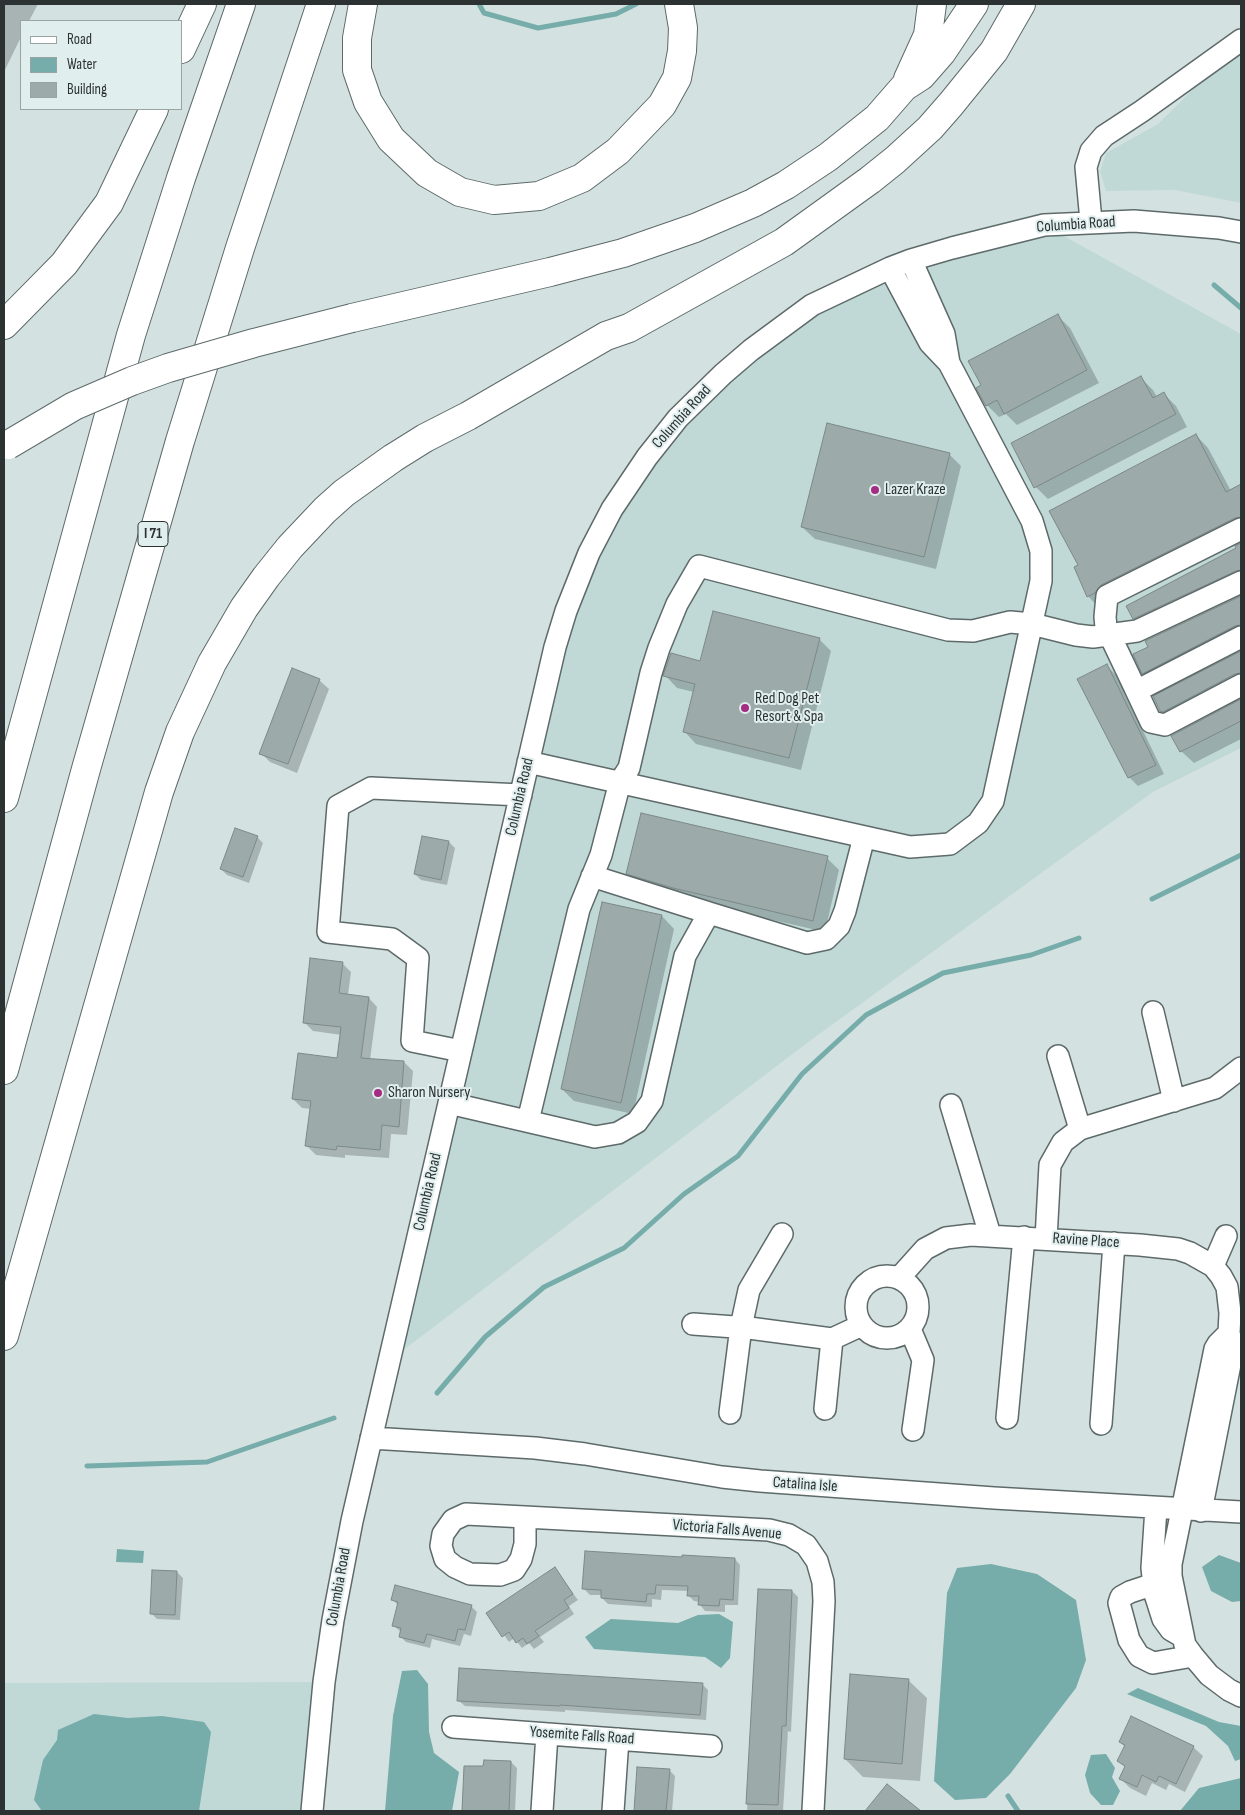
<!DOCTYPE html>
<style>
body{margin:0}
#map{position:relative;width:1245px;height:1815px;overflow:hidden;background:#d3e2e1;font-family:"Sofia Sans Condensed",sans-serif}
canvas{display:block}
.frame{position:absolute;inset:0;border:5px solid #2c3231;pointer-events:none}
.legend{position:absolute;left:20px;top:20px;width:162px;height:90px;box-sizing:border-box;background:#e0efee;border:1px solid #98a3a2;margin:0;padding:6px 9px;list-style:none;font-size:15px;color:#2c3231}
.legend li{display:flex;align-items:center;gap:10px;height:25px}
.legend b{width:25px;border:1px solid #98a3a2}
</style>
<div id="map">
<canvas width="1245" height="1815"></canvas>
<div class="frame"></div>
<ul class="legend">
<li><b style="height:6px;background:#fff"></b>Road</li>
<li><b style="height:14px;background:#76aca9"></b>Water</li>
<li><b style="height:14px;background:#9cabaa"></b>Building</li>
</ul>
</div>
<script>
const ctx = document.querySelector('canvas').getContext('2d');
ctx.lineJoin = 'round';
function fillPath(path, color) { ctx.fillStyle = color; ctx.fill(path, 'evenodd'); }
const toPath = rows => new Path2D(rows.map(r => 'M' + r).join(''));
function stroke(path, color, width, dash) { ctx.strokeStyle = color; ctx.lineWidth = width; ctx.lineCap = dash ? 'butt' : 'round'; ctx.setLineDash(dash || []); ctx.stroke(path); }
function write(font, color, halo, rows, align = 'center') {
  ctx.font = font + ' "Sofia Sans Condensed",sans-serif'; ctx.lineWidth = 4; ctx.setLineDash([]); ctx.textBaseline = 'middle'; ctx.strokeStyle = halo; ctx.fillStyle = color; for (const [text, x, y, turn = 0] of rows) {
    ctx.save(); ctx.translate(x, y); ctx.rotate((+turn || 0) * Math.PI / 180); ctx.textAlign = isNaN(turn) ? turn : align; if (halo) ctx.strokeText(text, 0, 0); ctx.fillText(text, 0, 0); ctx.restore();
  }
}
const built = toPath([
 [1241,42,1241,203,1175,190,1106,191,1100,171,1106,153,1158,124],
 [1044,225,1241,334,1241,748,1153,792,811,1040,389,1361,555,647,647,457,812,305],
 [324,1682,312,1811,4,1811,4,1683]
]);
const water = toPath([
 [117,1549,144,1551,143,1563,116,1562],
 [1219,1555,1241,1563,1241,1601,1232,1602,1211,1591,1202,1567],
 [991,1564,1037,1574,1076,1600,1086,1660,1076,1688,1010,1774,986,1798,955,1800,934,1781,947,1593,957,1568],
 [719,1614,733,1622,730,1658,721,1668,705,1657,594,1649,585,1637,611,1619,678,1623,698,1615],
 [417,1670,428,1684,429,1732,434,1753,459,1772,452,1811,385,1811,393,1716,402,1671],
 [1138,1688,1219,1722,1241,1726,1241,1759,1235,1761,1228,1746,1206,1726,1127,1694],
 [94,1714,128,1718,162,1716,204,1722,211,1732,199,1811,42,1811,34,1800,43,1760,57,1740,58,1730],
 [1106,1754,1115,1768,1112,1777,1120,1791,1113,1805,1101,1805,1090,1793,1085,1775,1091,1755],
 [1241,1778,1241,1811,1180,1811,1199,1788]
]);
const shadow = toPath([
 [4,4,38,4,29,21,21,21,21,37,4,72],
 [1058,316,1070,328,1099,383,1017,425,1006,414,999,417,987,405],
 [1141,378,1153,390,1157,397,1164,394,1176,406,1187,427,1048,499,1036,487],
 [1196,435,1208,448,1231,491,1241,486,1241,533,1100,609,1088,596,1080,566],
 [949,454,961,466,936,569,815,539,802,527],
 [1241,544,1241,586,1147,630,1134,618,1238,548,1237,547],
 [1241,597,1241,641,1155,685,1143,673,1150,647,1147,642],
 [819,639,831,651,801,770,696,744,684,731,694,692,677,688,665,675],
 [1241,652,1241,689,1173,723,1161,710,1154,697],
 [1107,666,1116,675,1164,774,1138,786,1129,777],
 [319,680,329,689,297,773,270,762,261,753],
 [1241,700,1241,739,1194,763,1181,751,1173,736],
 [257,837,263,843,249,883,227,875,221,869],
 [423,837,449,842,455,848,447,885,421,880,415,874],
 [827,858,839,870,825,932,686,900,640,886,628,873],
 [662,916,674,929,633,1114,574,1101,562,1089],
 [342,963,351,972,348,995,369,998,377,1007,370,1060,404,1062,413,1071,407,1135,391,1134,389,1158,345,1155,345,1158,316,1155,307,1146,312,1109,302,1108,293,1099,338,1059,342,1035,313,1031,304,1022],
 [683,1558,735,1559,740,1565,738,1605,725,1605,725,1612,705,1611,700,1605,700,1602,694,1601,688,1595,689,1591,662,1590,661,1600,652,1599,652,1607,608,1604,602,1598,602,1595,590,1595,584,1589],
 [555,1569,578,1600,569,1606,574,1614,540,1637,544,1642,534,1649,529,1643,522,1648,514,1638,509,1642,488,1613],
 [177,1572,183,1578,180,1620,157,1619,151,1613],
 [760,1590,792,1591,798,1597,791,1732,788,1731,783,1811,747,1811],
 [392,1599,471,1606,477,1612,471,1636,464,1634,460,1646,432,1639,430,1648,406,1642,400,1636,401,1632,394,1626,399,1606],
 [908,1680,927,1698,920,1781,863,1777,845,1759],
 [702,1684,708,1690,706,1720,565,1710,565,1712,465,1706,459,1701],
 [1120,1742,1193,1747,1203,1756,1185,1792,1169,1784,1166,1790,1152,1783,1146,1796,1130,1788,1121,1779,1126,1768,1118,1761,1125,1747],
 [511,1762,517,1768,515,1811,462,1811,465,1767,485,1768],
 [638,1768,669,1770,675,1776,672,1811,635,1811],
 [888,1786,919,1811,867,1811]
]);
const stream = toPath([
 [479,4,484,13,538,28,616,14,636,4],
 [1214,285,1241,308],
 [1152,899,1241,855],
 [437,1393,485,1337,544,1287,624,1248,684,1194,738,1156,802,1074,866,1015,943,973,1031,955,1079,938],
 [87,1466,207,1462,334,1418],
 [1008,1796,1018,1811]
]);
const building = toPath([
 [1058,314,1087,370,1004,414,997,400,986,406,976,388,981,385,968,361,1058,314],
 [1141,376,1153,398,1164,392,1176,414,1034,488,1011,443,1141,376],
 [827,423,950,453,924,557,801,527,827,423],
 [1196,434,1226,492,1241,484,1241,517,1235,518,1101,585,1095,593,1087,597,1074,567,1078,565,1049,511,1196,434],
 [1241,543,1241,570,1236,571,1133,619,1126,606,1236,548,1235,546,1241,543],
 [1241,596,1241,625,1235,626,1142,674,1133,654,1148,647,1145,641,1241,596],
 [713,611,820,638,789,758,683,732,695,684,663,676,671,653,700,661,713,611],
 [1241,651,1241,673,1235,674,1163,712,1160,711,1153,696,1241,651],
 [1107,664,1156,765,1128,778,1077,679,1107,664],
 [292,668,320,679,288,764,259,754,292,668],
 [1241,699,1241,721,1180,752,1171,736,1241,699],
 [641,813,828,856,813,921,673,888,626,874,641,813],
 [235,828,258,836,243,877,220,869,235,828],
 [422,836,449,841,441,880,414,874,422,836],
 [602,902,662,915,621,1103,561,1089,602,902],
 [310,958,343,962,339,993,369,997,361,1058,404,1061,399,1127,382,1125,380,1150,337,1146,336,1150,305,1146,311,1101,292,1099,298,1053,337,1058,341,1027,303,1023,310,958],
 [585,1551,682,1557,682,1555,735,1558,733,1600,720,1599,719,1606,698,1605,699,1596,687,1596,688,1586,656,1585,655,1594,647,1594,646,1602,601,1598,601,1590,582,1589,585,1551],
 [555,1567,573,1594,564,1600,569,1608,535,1631,539,1636,527,1644,523,1638,516,1643,509,1632,502,1637,486,1613,555,1567],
 [152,1570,177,1571,175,1615,150,1614,152,1570],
 [395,1585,472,1605,465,1630,458,1629,455,1641,427,1634,424,1643,399,1637,401,1628,392,1626,398,1602,391,1600,395,1585],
 [758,1589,792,1590,786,1726,782,1726,778,1805,746,1804,758,1589],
 [459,1668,703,1683,700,1715,560,1705,560,1706,457,1701,459,1668],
 [850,1674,909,1679,902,1764,844,1759,850,1674],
 [1131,1716,1194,1746,1176,1784,1159,1776,1156,1782,1142,1775,1137,1787,1119,1779,1125,1766,1117,1761,1125,1745,1119,1742,1131,1716],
 [484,1760,511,1761,509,1811,462,1811,464,1766,483,1766,484,1760],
 [637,1767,670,1769,666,1811,634,1811,637,1767],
 [887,1784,921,1811,865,1811,887,1784]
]);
const minor = toPath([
 [1091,221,1086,167,1091,151,1104,136,1142,111,1241,40],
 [911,260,944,334,949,363],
 [1241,529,1107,596,1105,617,1106,627,1135,688,1142,688,1241,637],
 [1135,688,1151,722,1165,725,1241,685],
 [528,762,910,847,950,844,978,823,993,801,1041,581,1041,551,1032,521,949,363,930,343,890,268],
 [592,876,709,913],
 [1153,1012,1174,1101],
 [461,1051,412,1041,418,958,392,939,328,932,338,806,371,788,521,795],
 [1058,1056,1080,1129],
 [449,1103,595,1137,618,1133,637,1122,652,1101,685,956,709,913,807,943,826,939,839,926,845,911,864,837],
 [951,1105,990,1235],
 [528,1121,579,909,601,855,620,782,629,768,651,673,659,648,677,604,699,566,948,630,973,631,1010,622,1032,624,1076,635,1093,637,1137,631,1241,582],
 [1046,1239,1050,1165,1063,1142,1080,1129,1215,1088,1241,1068],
 [1213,1266,1226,1236],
 '856 1307a31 31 0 1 1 62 0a31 31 0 1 1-62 0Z',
 [899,1278,925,1249,946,1238,971,1235,1140,1245,1178,1249,1190,1253,1213,1266,1221,1276,1227,1287,1230,1313,1229,1333,1233,1349,1201,1511],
 [693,1324,749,1328,832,1339,862,1325],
 [910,1329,923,1360,913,1430],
 [1229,1333,1218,1344,1215,1349,1171,1564,1171,1576,1185,1645,1193,1656,1209,1675,1229,1690,1241,1696],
 [825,1409,832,1339],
 [730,1413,741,1327,749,1290,782,1234],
 [1007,1418,1024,1237],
 [1101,1424,1114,1243],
 [371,1438,535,1448,585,1454,722,1477,760,1481,994,1498,1241,1512],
 [1156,1508,1152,1568,1155,1594,1163,1619,1171,1630,1183,1637],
 [525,1517,525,1544,521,1559,514,1570,500,1575,470,1574,455,1567,445,1559,441,1546,443,1534,453,1520,466,1514,525,1517,769,1530,789,1535,806,1545,817,1561,823,1582,824,1601,813,1811],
 [1154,1584,1130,1592,1121,1597,1119,1603,1129,1640,1139,1656,1153,1663,1193,1656],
 [453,1727,711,1746],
 [312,1811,324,1682,333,1620,352,1521,555,647,566,611,589,553,612,509,647,457,678,418,723,374,751,350,812,305,890,268,911,260,952,248,1044,225,1134,221,1219,228,1241,232],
 [542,1811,547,1734],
 [613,1811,618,1739]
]);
const highway = toPath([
 [363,4,357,38,357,70,368,102,391,139,427,173,460,192,494,200,539,196,582,178,618,151,662,105,677,78,682,51,683,28,679,4],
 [181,49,202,4],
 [908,79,928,35,932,4],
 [352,318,550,272,623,253,695,228,753,203,786,185,828,157,877,118,904,87,921,76,942,52,974,4],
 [4,325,64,264,109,203,154,109],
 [4,798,131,335,181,178,241,4],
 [4,1070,86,769,180,441,240,248,321,4],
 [4,1336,159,792,180,732,212,663,244,608,266,577,290,547,325,510,344,493,393,458,425,438,468,416,606,336,629,328,784,242,870,180,895,160,930,128,951,104,994,51,1021,4]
]);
const highwayBridge = toPath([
 [8,445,74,406,132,381,168,368,254,343,352,318]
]);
const markers = [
 [875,490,5,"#a42c82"],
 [745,708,5,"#a42c82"],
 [378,1093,5,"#a42c82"]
];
const shields = [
 [153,534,30]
];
const shieldNames = [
 ["I 71",153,534]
];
const streetNames = [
 ["Columbia Road",1076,225,-4],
 ["Columbia Road",682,417,-48],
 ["Columbia Road",520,797,-77],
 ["Columbia Road",428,1192,-77],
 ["Ravine Place",1086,1241,4],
 ["Catalina Isle",805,1485,4],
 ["Victoria Falls Avenue",727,1530,5],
 ["Columbia Road",339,1587,-80],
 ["Yosemite Falls Road",582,1736,4]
];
const poiNames = [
 ["Lazer Kraze",885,490],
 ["Red Dog Pet",755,699],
 ["Resort & Spa",755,717],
 ["Sharon Nursery",388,1093]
];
fillPath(built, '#c0d9d7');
fillPath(water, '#76aca9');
fillPath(shadow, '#0003');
stroke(stream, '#76aca9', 5);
fillPath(building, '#9cabaa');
stroke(building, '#7c8988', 1);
stroke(minor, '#5d6a69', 24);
stroke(highway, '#5d6a69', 30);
stroke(minor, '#fff', 21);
stroke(highway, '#fff', 28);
stroke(highwayBridge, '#5d6a69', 30, []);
stroke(highwayBridge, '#fff', 28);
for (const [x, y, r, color] of markers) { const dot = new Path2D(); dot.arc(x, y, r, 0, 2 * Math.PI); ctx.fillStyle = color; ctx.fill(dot); stroke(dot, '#e0efee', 2); }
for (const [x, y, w] of shields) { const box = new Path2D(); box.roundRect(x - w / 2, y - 12.5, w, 25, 4); ctx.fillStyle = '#e0efee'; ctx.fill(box); stroke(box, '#2c3231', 1); }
write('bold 15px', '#2c3231', null, shieldNames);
write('16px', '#2c3231', '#e0efee', streetNames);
write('16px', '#2c3231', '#e0efee', poiNames, 'left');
</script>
